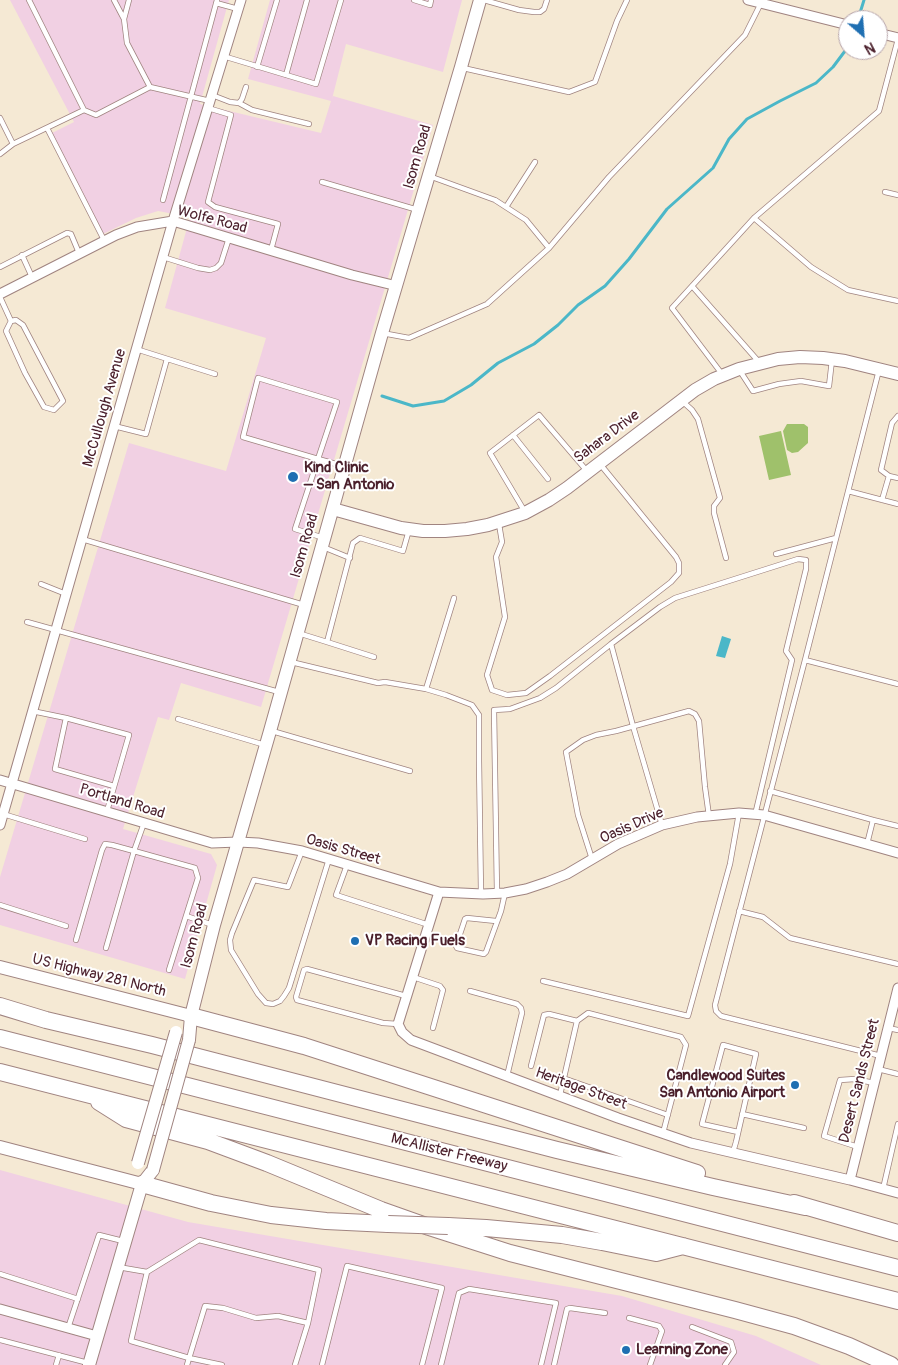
<!DOCTYPE html>
<meta charset="utf-8">
<style>
body{margin:0}
#map{position:relative;width:898px;height:1365px;overflow:hidden;background:#f5e9d4;font-family:Pangolin,sans-serif}
canvas{display:block}
.north{position:absolute;left:838px;top:10px;width:50px;height:50px;box-sizing:border-box;background:#fff;border:1px solid #b7a5aa;border-radius:50%;rotate:153deg;font-size:14px;font-weight:700;line-height:20px;text-align:center;color:#4a1f2b}
.north::after{content:'';display:block;margin:auto;width:18px;height:22px;background:#1f6fb2;clip-path:polygon(50% 0,100% 100%,50% 72%,0 100%)}
</style>
<div id="map">
<canvas width="898" height="1365"></canvas>
<div class="north">N</div>
</div>
<script>
const ctx = document.querySelector('canvas').getContext('2d');
ctx.lineJoin = 'round';
function fillPath(path, color) { ctx.fillStyle = color; ctx.fill(path, 'evenodd'); }
const toPath = rows => new Path2D(rows.map(r => 'M' + r).join(''));
function stroke(path, color, width, dash) { ctx.strokeStyle = color; ctx.lineWidth = width; ctx.lineCap = dash ? 'butt' : 'round'; ctx.setLineDash(dash || []); ctx.stroke(path); }
function write(font, color, halo, rows, align = 'center') {
  ctx.font = font + ' Pangolin,sans-serif'; ctx.lineWidth = 4; ctx.setLineDash([]); ctx.textBaseline = 'middle'; ctx.strokeStyle = halo; ctx.fillStyle = color; for (const [text, x, y, turn = 0] of rows) {
    ctx.save(); ctx.translate(x, y); ctx.rotate((+turn || 0) * Math.PI / 180); ctx.textAlign = isNaN(turn) ? turn : align; if (halo) ctx.strokeText(text, 0, 0); ctx.fillText(text, 0, 0); ctx.restore();
  }
}
const built = toPath([
 [10,0,229,0,200,104,321,133,331,101,248,79,270,0,462,0,443,72,346,44,332,99,333,96,433,125,261,707,181,683,169,720,158,717,123,829,211,854,217,865,185,979,0,925,0,877,129,443,226,471,266,338,165,308,190,217,158,211,136,218,103,234,52,133,74,122],
 [0,1170,188,1222,622,1296,756,1336,821,1365,0,1365]
]);
const green = toPath([
 [787,424,804,424,808,427,808,443,798,452,792,453,787,450,783,431],
 [781,431,791,475,769,480,759,436]
]);
const water = toPath([
 [722,636,731,639,725,658,716,656]
]);
const stream = toPath([
 [860,13,864,0],
 [382,396,413,406,444,401,471,385,498,363,534,344,558,325,578,305,605,286,629,259,667,209,713,168,729,139,747,119,780,101,816,83,833,67,848,47]
]);
const lane = toPath([
 [29,0,84,110],
 [114,0,124,19,127,43,150,87],
 [414,0,430,5,431,0],
 [484,0,519,10,534,12,540,12,544,9,547,0],
 [216,3,238,9],
 [124,19,129,0],
 [223,56,316,84,341,0],
 [257,67,277,0],
 [463,68,569,92,595,82,617,21,627,0],
 [286,75,307,0],
 [212,95,230,102,239,103,242,99,246,87],
 [239,103,252,110,309,124],
 [208,108,231,115,208,202,215,207,278,224,271,250],
 [0,118,13,144],
 [47,128,104,240],
 [0,154,13,144,84,110,96,115,150,87,210,101],
 [429,176,495,200,526,220,549,248],
 [322,182,418,210],
 [885,192,898,195],
 [163,200,217,0],
 [506,207,535,162],
 [754,218,811,267,848,290,898,301],
 [22,255,32,277],
 [163,257,198,268,210,270,216,268,221,263,229,238],
 [0,267,67,233,71,234,79,253],
 [692,286,759,362],
 [0,297,11,321,6,331,25,373,44,407,54,410,63,401,23,325,16,320,11,321],
 [382,333,409,338,487,304,549,248,609,177,745,35,761,3],
 [136,349,215,374],
 [740,371,753,391,779,384,801,381,829,386,832,360],
 [722,374,672,308,754,218,879,111,898,39],
 [682,401,692,410,698,419,720,498,714,506,714,513,726,558],
 [898,416,892,423,881,470,889,476,898,478],
 [114,426,146,434,167,359],
 [513,435,548,479],
 [848,491,898,504],
 [882,500,889,476],
 [525,512,490,453,539,415,587,471],
 [499,524,502,542,496,557,505,617,487,675,492,690,507,695,526,693,550,676,671,582,679,573,679,563,676,557,600,464],
 [324,538,295,529,318,459,337,402,258,378,243,437,318,459,343,466],
 [82,539,304,605],
 [323,547,350,558],
 [776,554,836,538],
 [41,584,66,594],
 [27,622,279,692],
 [298,633,327,642,353,543,360,538,403,551,409,530],
 [327,642,374,657],
 [611,644,660,607,675,598,798,559,806,560,806,569,786,651,792,660,755,815],
 [805,660,879,370],
 [291,662,378,683,385,682,426,689,446,695,472,705,479,715,479,761,481,893],
 [426,689,454,598],
 [32,711,66,718,129,735,107,811],
 [66,718,55,769,114,786],
 [178,719,265,745],
 [272,731,410,771],
 [770,791,873,820,867,844],
 [3,814,85,839],
 [873,820,898,826],
 [144,823,134,851,195,868,198,878,169,970],
 [302,851,288,887,254,880,232,933,230,940,231,950,258,994,266,1003,273,1004,280,1001,284,996,289,988,329,859],
 [592,859,578,815,566,752,583,740,596,735,616,731,689,711,695,714,699,721,705,787,709,816],
 [347,865,336,895,429,925],
 [497,893,494,710,510,709,540,698,556,688,611,644,633,726,662,825],
 [0,905,66,926],
 [739,911,763,917,790,938,898,964],
 [186,916,213,925],
 [496,921,467,918,465,919,456,946,457,948,484,954,486,952,501,911,505,893],
 [76,940,102,850,105,844,112,845,134,851,106,948],
 [413,977,440,986,443,990,433,1028],
 [543,981,688,1016,730,864,739,813],
 [470,991,517,1004,521,1008,522,1013,507,1076],
 [398,1024,383,1023,297,1000,296,997,304,970,307,969,406,996],
 [888,1028,898,1030],
 [881,1056,721,1016,716,1011,715,1005,805,660,898,684],
 [531,1066,544,1015,549,1014,577,1021],
 [878,1069,898,1074],
 [563,1078,668,1115],
 [560,1095,577,1021,588,1013,681,1037,686,1045,663,1133],
 [742,1114,804,1128],
 [858,1147,824,1136,840,1080,855,1079,874,1083],
 [733,1152,736,1142,756,1054,723,1045,702,1124,738,1132],
 [883,1189,898,1124],
 [118,1267,147,1272,199,1240,319,1270,308,1323],
 [147,1272,131,1341,189,1358,222,1365],
 [0,1274,78,1299],
 [629,1318,659,1326,662,1331,650,1365],
 [692,1327,731,1342,734,1352,725,1365],
 [68,1328,99,1235,123,1241],
 [0,1340,88,1363],
 [56,1365,59,1355],
 [187,1365,205,1306,223,1308,256,1318,278,1316,308,1323,295,1365],
 [322,1365,347,1266,442,1288,422,1365],
 [441,1365,459,1293,469,1289,556,1303,541,1365],
 [554,1365,567,1309,570,1308,605,1313]
]);
const street = toPath([
 [748,0,848,25],
 [878,33,898,38],
 [0,294,116,235,137,227,173,221,352,275,397,286],
 [0,780,212,843,238,842,258,843,302,851,439,892,483,894,505,893,526,889,547,882,567,874,618,844,662,825,697,817,739,813,764,815,898,853],
 [0,825,173,221,241,0],
 [439,892,398,1024,402,1032,411,1040,618,1118,691,1143,850,1180,898,1193],
 [850,1180,898,988],
 [0,1309,97,1336]
]);
const secondary = toPath([
 [333,509,401,528,423,531,445,531,467,529,488,525,525,513,549,500,567,488,695,390,714,379,739,369,778,359,800,357,823,358,845,361,898,374],
 [0,967,191,1016],
 [189,1040,191,1016,214,925,270,731,382,333,461,67,480,0],
 [0,1147,142,1184],
 [89,1365,142,1184,153,1170]
]);
const highway = toPath([
 [0,1006,46,1020,152,1045,557,1150,713,1187,805,1207],
 [191,1016,304,1046,697,1173],
 [0,1038,898,1268],
 [0,1072,898,1301],
 [99,1102,126,1119,208,1141,267,1163,381,1210,429,1227,510,1253,735,1310,794,1326,849,1346,891,1365],
 [142,1184,211,1203,271,1215,326,1221,388,1224],
 [794,1203,898,1233],
 [448,1226,486,1228,562,1235,602,1242,656,1253,683,1246]
]);
const secondaryBridge = toPath([
 [138,1163,176,1032],
 [153,1170,189,1040]
]);
const highwayBridge = toPath([
 [388,1224,448,1226]
]);
const markers = [
 [293,477,6,"#1f6fb2"],
 [355,941,5,"#1f6fb2"],
 [795,1085,5,"#1f6fb2"],
 [626,1350,5,"#1f6fb2"]
];
const streetNames = [
 ["Isom Road",418,157,-74],
 ["Wolfe Road",212,220,15],
 ["McCullough Avenue",105,408,-74],
 ["Sahara Drive",607,437,-37],
 ["Isom Road",305,546,-74],
 ["Portland Road",122,802,17],
 ["Oasis Drive",632,826,-24],
 ["Oasis Street",343,850,16],
 ["Isom Road",195,936,-75],
 ["US Highway 281 North",99,976,14],
 ["Desert Sands Street",860,1081,-76],
 ["Heritage Street",581,1089,20],
 ["McAllister Freeway",449,1153,14]
];
const poiNames = [
 ["Kind Clinic",304,468],
 ["– San Antonio",304,485],
 ["VP Racing Fuels",365,941],
 ["Candlewood Suites",785,1076,"right"],
 ["San Antonio Airport",785,1093,"right"],
 ["Learning Zone",636,1350]
];
fillPath(built, '#f1d0e3');
fillPath(green, '#9fc16b');
fillPath(water, '#4bb7c8');
stroke(stream, '#4bb7c8', 3);
stroke(lane, '#a08480', 6);
stroke(street, '#a08480', 11);
stroke(secondary, '#a08480', 14);
stroke(highway, '#a08480', 18);
stroke(lane, '#fff', 4.5);
stroke(street, '#fff', 9);
stroke(secondary, '#fff', 12);
stroke(highway, '#fff', 16);
stroke(secondaryBridge, '#a08480', 14, []);
stroke(highwayBridge, '#a08480', 18, []);
stroke(secondaryBridge, '#fff', 12);
stroke(highwayBridge, '#fff', 16);
for (const [x, y, r, color] of markers) { const dot = new Path2D(); dot.arc(x, y, r, 0, 2 * Math.PI); ctx.fillStyle = color; ctx.fill(dot); stroke(dot, '#fff', 2); }
write('15px', '#4a1f2b', '#fff', streetNames);
write('bold 15px', '#4a1f2b', '#fff', poiNames, 'left');
</script>
